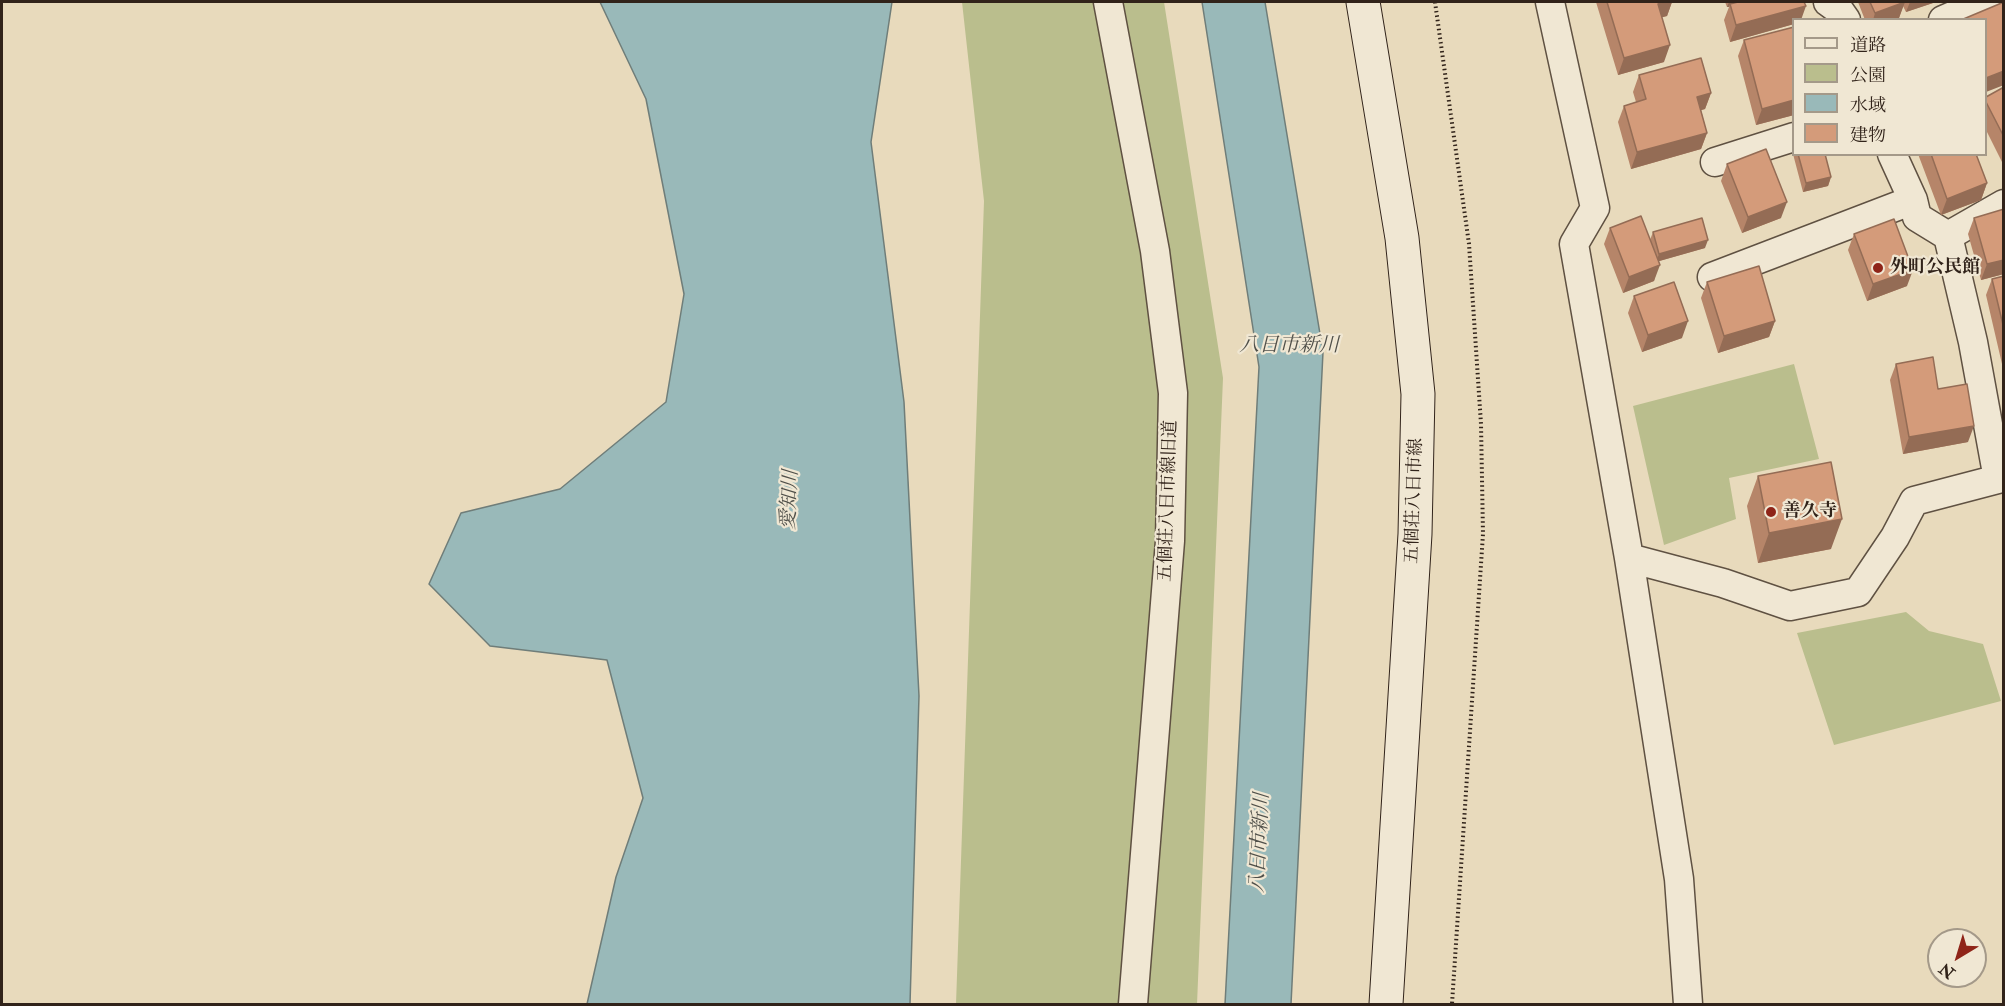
<!DOCTYPE html>
<meta charset="utf-8">
<style>
body{margin:0}
#map{position:relative;width:2005px;height:1006px;overflow:hidden;background:#e8dabc;font-family:"IM FELL Double Pica","Noto Serif JP",serif}
canvas{display:block}
.frame{position:absolute;inset:0;border:3px solid #31231a;pointer-events:none}
.legend{position:absolute;left:1792px;top:18px;width:195px;height:138px;box-sizing:border-box;background:#f0e7d3;border:2px solid #a49989;margin:0;padding:8px 10px;list-style:none;font-size:18px;color:#31231a}
.legend li{display:flex;align-items:center;gap:12px;height:30px}
.legend b{width:30px;border:2px solid #a49989}
.north{position:absolute;left:1927px;top:928px;width:60px;height:60px;box-sizing:border-box;background:#f0e7d3;border:2px solid #a49989;border-radius:50%;rotate:218deg;font-size:16px;font-weight:700;line-height:24px;text-align:center;color:#31231a}
.north::after{content:'';display:block;margin:auto;width:21px;height:27px;background:#8f2418;clip-path:polygon(50% 0,100% 100%,50% 72%,0 100%)}
</style>
<div id="map">
<canvas width="2005" height="1006"></canvas>
<div class="frame"></div>
<ul class="legend">
<li><b style="height:8px;background:#f0e7d3"></b>道路</li>
<li><b style="height:16px;background:#babe8d"></b>公園</li>
<li><b style="height:16px;background:#99b9b9"></b>水域</li>
<li><b style="height:16px;background:#d49b7a"></b>建物</li>
</ul>
<div class="north">N</div>
</div>
<script>
const ctx = document.querySelector('canvas').getContext('2d');
ctx.lineJoin = 'round';
function fillPath(path, color) { ctx.fillStyle = color; ctx.fill(path, 'evenodd'); }
const toPath = rows => new Path2D(rows.map(r => 'M' + r).join(''));
function stroke(path, color, width, dash) { ctx.strokeStyle = color; ctx.lineWidth = width; ctx.lineCap = dash ? 'butt' : 'round'; ctx.setLineDash(dash || []); ctx.stroke(path); }
function write(font, color, halo, rows, align = 'center') {
  ctx.font = font + ' "IM FELL Double Pica","Noto Serif JP",serif'; ctx.lineWidth = 4.5; ctx.setLineDash([]); ctx.textBaseline = 'middle'; ctx.strokeStyle = halo; ctx.fillStyle = color; for (const [text, x, y, turn = 0] of rows) {
    ctx.save(); ctx.translate(x, y); ctx.rotate((+turn || 0) * Math.PI / 180); ctx.textAlign = isNaN(turn) ? turn : align; if (halo) ctx.strokeText(text, 0, 0); ctx.fillText(text, 0, 0); ctx.restore();
  }
}
const green = toPath([
 [962,2,1164,2,1223,378,1197,1004,956,1004,984,201],
 [1794,364,1819,459,1729,478,1736,519,1664,545,1633,406],
 [1906,612,1929,631,1983,644,2001,701,1834,745,1797,633]
]);
const water = toPath([
 [600,2,892,2,871,142,904,402,919,696,910,1004,587,1004,616,877,643,798,607,660,490,646,429,584,461,513,560,489,666,402,684,294,646,99,600,2],
 [1202,2,1265,2,1323,352,1291,1004,1225,1004,1259,367,1202,2]
]);
const path = toPath([
 [1435,2,1469,244,1481,424,1483,534,1452,1004]
]);
const minor = toPath([
 [1108,2,1155,251,1173,393,1170,541,1133,1004],
 [1550,2,1595,208,1574,244,1629,558],
 [1828,2,1839,10,1846,20],
 [1943,20,1985,2],
 [1715,162,1794,137],
 [1948,236,2004,204],
 [1712,277,1913,200,1892,154],
 [1688,1004,1679,879,1629,558,1723,583,1790,606,1858,592,1895,537,1914,501,1998,479,1973,342,1948,236,1917,217,1913,200]
]);
const secondary = toPath([
 [1363,2,1402,238,1418,394,1415,534,1386,1004]
]);
const wall = toPath([
 [1596,2,1672,2,1667,16,1662,17,1664,62,1618,75],
 [1725,2,1804,2,1794,20,1794,24,1730,42,1724,20,1729,7,1727,7],
 [1858,2,1936,2,1906,12,1903,6,1899,18,1895,20,1865,20],
 [1794,27,1794,115,1756,125,1738,56,1744,40],
 [1639,75,1711,93,1705,109,1701,110,1707,133,1701,149,1631,169,1618,122,1624,106,1636,102,1633,92],
 [2004,87,2004,166,1986,130,1986,97],
 [1794,152,1794,154,1825,154,1831,177,1828,186,1803,192,1793,154],
 [1918,154,1976,154,1987,183,1981,200,1941,215],
 [1727,164,1781,218,1742,233,1721,181],
 [1974,218,2004,274,1981,280,1968,234],
 [1610,228,1650,240,1653,232,1705,248,1659,261,1654,281,1623,293,1604,244],
 [1854,234,1907,286,1867,301,1848,250],
 [2004,276,2004,364,2002,364,1986,295,1992,279],
 [1707,282,1775,321,1769,337,1718,353,1701,298],
 [1634,296,1682,338,1642,352,1628,313],
 [1896,364,1938,389,1968,442,1903,454,1890,380],
 [1758,476,1831,549,1758,563,1747,506]
]);
const shadedWall = toPath([
 [1665,2,1672,2,1667,16,1652,20,1658,4],
 [1729,2,1748,2,1730,4,1729,7,1727,7],
 [1905,2,1899,18,1895,20,1873,20,1875,13],
 [1910,2,1936,2,1906,12],
 [1806,6,1801,20,1794,20,1794,24,1730,42,1736,25],
 [1670,45,1664,62,1618,75,1624,58],
 [2004,71,2004,85,1986,92,1986,78],
 [1711,93,1705,109,1691,113,1697,97],
 [1794,100,1794,115,1756,125,1762,109],
 [1707,133,1701,149,1631,169,1637,152],
 [1831,177,1828,186,1803,192,1806,183],
 [1987,183,1981,200,1941,215,1947,199],
 [1787,202,1781,218,1742,233,1748,217],
 [1708,240,1705,248,1656,262,1659,254],
 [2004,260,2004,274,1981,280,1987,264],
 [1660,265,1654,281,1623,293,1629,277],
 [1913,270,1907,286,1867,301,1873,284],
 [1688,321,1682,338,1642,352,1648,335],
 [1775,321,1769,337,1718,353,1724,336],
 [1974,426,1968,442,1903,454,1909,437],
 [1842,519,1831,549,1758,563,1769,533]
]);
const building = toPath([
 [1607,2,1665,2,1658,4,1670,45,1624,58,1607,2],
 [1738,2,1804,2,1806,6,1736,25,1730,4,1738,2],
 [1870,2,1905,2,1875,13,1870,2],
 [2004,2,2004,71,1986,78,1986,20,1961,20,2004,2],
 [1794,27,1794,100,1762,109,1744,40,1794,27],
 [1701,58,1711,93,1697,97,1707,133,1637,152,1624,106,1646,99,1639,75,1701,58],
 [2004,87,2004,137,1986,102,1986,97,2004,87],
 [1766,149,1787,202,1748,217,1727,164,1766,149],
 [1798,154,1825,154,1831,177,1806,183,1798,154],
 [1931,154,1976,154,1987,183,1947,199,1931,154],
 [2004,209,2004,260,1987,264,1974,218,2004,209],
 [1641,216,1660,265,1629,277,1610,228,1641,216],
 [1702,218,1708,240,1659,254,1653,232,1702,218],
 [1894,219,1913,270,1873,284,1854,234,1894,219],
 [1759,266,1775,321,1724,336,1707,282,1759,266],
 [2004,276,2004,329,1992,279,2004,276],
 [1674,282,1688,321,1648,335,1634,296,1674,282],
 [1933,357,1938,389,1967,384,1974,426,1909,437,1896,364,1933,357],
 [1831,462,1842,519,1769,533,1758,476,1831,462]
]);
const markers = [
 [1878,268,6,"#8f2418"],
 [1771,512,6,"#8f2418"]
];
const poiNames = [
 ["外町公民館",1890,268],
 ["善久寺",1783,512]
];
const streetNames = [
 ["五個荘八日市線旧道",1169,501,-88],
 ["五個荘八日市線",1415,501,-88]
];
const waterNames = [
 ["八日市新川",1289,347],
 ["愛知川",791,500,-87],
 ["八日市新川",1261,843,-87]
];
fillPath(green, '#babe8d');
fillPath(water, '#99b9b9');
stroke(water, '#6f7d79', 1.5);
stroke(minor, '#5f5142', 31);
stroke(secondary, '#31231a', 35);
stroke(path, '#31231a', 4, [1.5, 3]);
stroke(minor, '#f0e7d3', 28);
stroke(secondary, '#f0e7d3', 33);
fillPath(wall, '#b68569');
fillPath(shadedWall, '#946c55');
fillPath(building, '#d49b7a');
stroke(building, '#946c55', 1.5);
for (const [x, y, r, color] of markers) { const dot = new Path2D(); dot.arc(x, y, r, 0, 2 * Math.PI); ctx.fillStyle = color; ctx.fill(dot); stroke(dot, '#f0e7d3', 2); }
write('bold 18px', '#31231a', '#f0e7d3', poiNames, 'left');
write('18px', '#31231a', '#f0e7d3', streetNames);
write('italic 20px', '#50504a', '#f0e7d3', waterNames);
</script>
